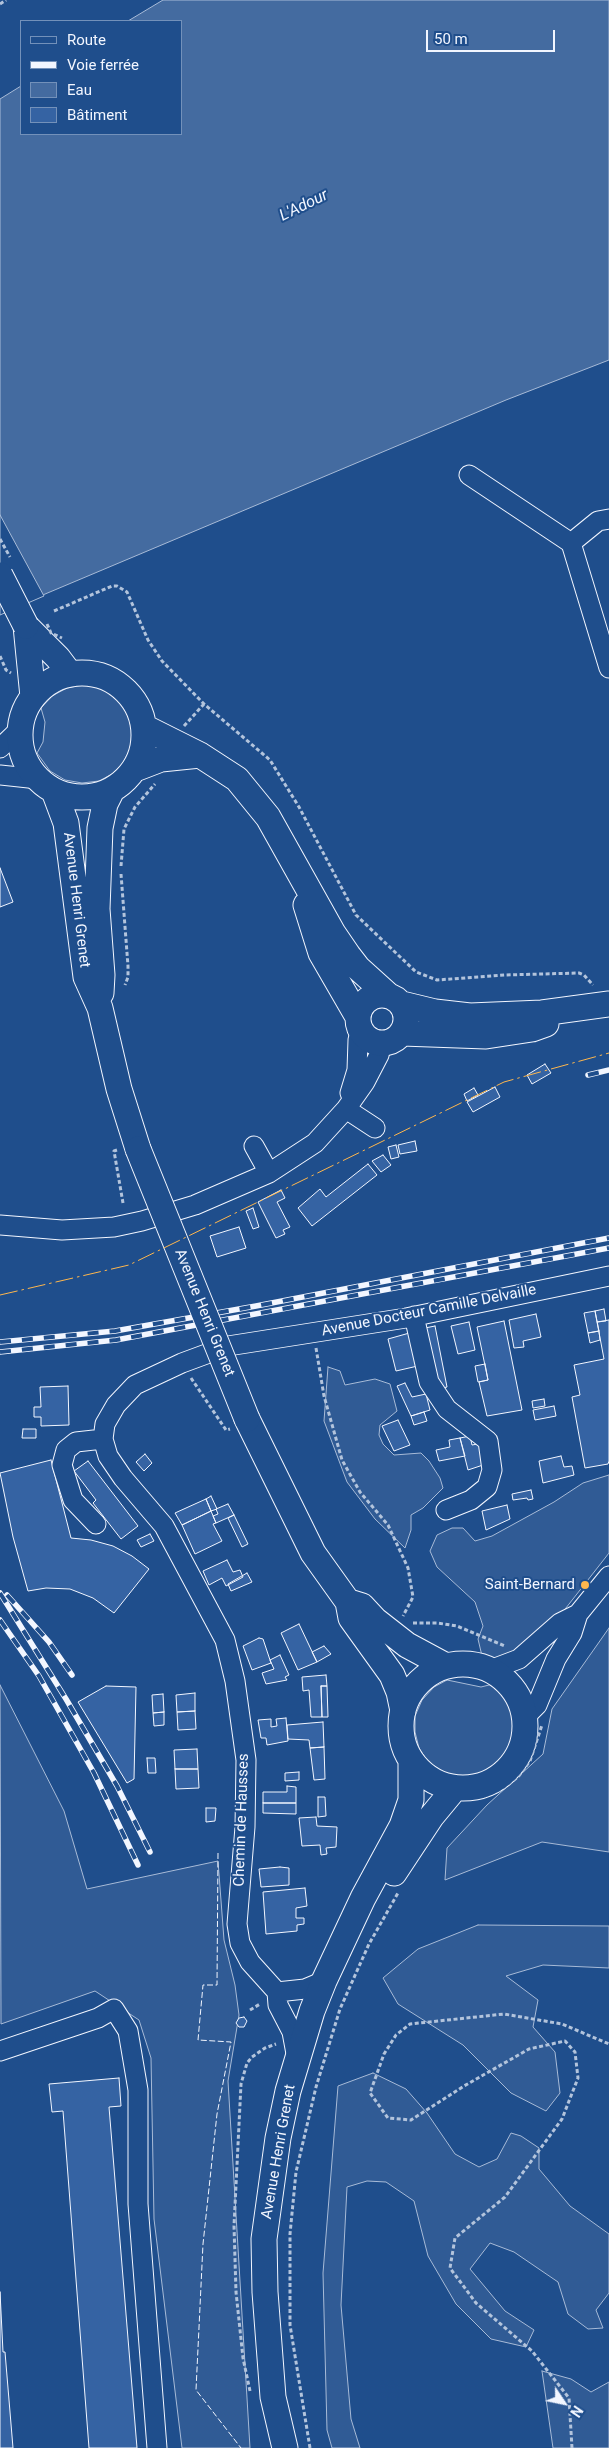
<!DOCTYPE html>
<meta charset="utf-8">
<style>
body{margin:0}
#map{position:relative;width:609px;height:2448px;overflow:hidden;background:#1f4e8c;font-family:Roboto,sans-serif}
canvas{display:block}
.legend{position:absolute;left:20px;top:20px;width:162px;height:115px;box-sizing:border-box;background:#1f4e8c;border:1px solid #7391ba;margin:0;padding:6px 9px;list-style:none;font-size:15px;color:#f2f6ff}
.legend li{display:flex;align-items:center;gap:10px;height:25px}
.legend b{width:25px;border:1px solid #7391ba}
.north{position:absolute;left:539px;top:2378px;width:50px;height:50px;-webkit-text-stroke:4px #1f4e8c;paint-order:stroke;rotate:124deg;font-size:14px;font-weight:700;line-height:20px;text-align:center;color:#f2f6ff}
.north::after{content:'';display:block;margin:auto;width:18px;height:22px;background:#f2f6ff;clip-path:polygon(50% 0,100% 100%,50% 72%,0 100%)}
.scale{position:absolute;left:426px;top:30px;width:129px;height:22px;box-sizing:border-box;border:2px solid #f2f6ff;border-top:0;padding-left:6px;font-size:15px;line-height:18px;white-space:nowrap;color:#f2f6ff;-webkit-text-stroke:4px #1f4e8c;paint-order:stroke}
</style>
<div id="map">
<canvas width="609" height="2448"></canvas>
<ul class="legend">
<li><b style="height:6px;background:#1f4e8c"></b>Route</li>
<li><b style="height:6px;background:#f2f6ff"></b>Voie ferrée</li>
<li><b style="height:14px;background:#446ba0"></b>Eau</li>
<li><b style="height:14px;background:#3563a3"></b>Bâtiment</li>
</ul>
<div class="north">N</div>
<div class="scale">50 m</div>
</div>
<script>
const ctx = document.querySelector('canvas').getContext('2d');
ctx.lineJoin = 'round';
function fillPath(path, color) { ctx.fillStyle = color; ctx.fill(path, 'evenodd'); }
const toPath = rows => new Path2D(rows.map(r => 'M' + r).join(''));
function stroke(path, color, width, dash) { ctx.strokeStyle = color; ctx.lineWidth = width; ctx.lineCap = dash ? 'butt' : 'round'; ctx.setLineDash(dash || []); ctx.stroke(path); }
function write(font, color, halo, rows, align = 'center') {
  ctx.font = font + ' Roboto,sans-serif'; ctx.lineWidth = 4; ctx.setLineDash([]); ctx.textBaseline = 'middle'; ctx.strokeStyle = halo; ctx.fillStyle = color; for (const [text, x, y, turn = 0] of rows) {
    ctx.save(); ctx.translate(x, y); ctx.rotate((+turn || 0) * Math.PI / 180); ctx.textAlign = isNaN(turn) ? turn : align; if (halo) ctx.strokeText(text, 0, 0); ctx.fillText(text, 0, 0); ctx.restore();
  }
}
const built = toPath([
 [82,685,97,687,111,694,122,705,129,718,132,733,130,749,123,763,112,774,99,781,82,783,65,780,50,771,37,753,43,742,45,722,41,708,52,696,67,688,82,685],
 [328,1367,340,1371,345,1385,375,1379,390,1384,397,1411,380,1425,379,1435,383,1444,394,1455,421,1453,429,1461,440,1478,443,1488,423,1508,411,1515,411,1530,405,1548,375,1519,347,1482,324,1421,328,1367],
 [609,1475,609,1553,562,1613,521,1650,492,1660,482,1656,478,1639,483,1626,475,1602,437,1567,430,1551,437,1535,452,1528,463,1528,475,1541,492,1536,554,1502,583,1483,609,1475],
 [609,1628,609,1852,542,1842,445,1880,447,1848,487,1805,543,1754,552,1709,609,1628],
 [447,1680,481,1687,493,1684,507,1699,514,1714,515,1730,511,1746,503,1760,489,1771,473,1777,456,1777,442,1771,428,1762,419,1748,415,1732,415,1716,422,1700,434,1687,447,1680],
 [0,1685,64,1811,87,1889,218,1861,224,1940,235,1985,239,2015,228,2081,250,2448,182,2448,154,2219,151,2058,139,2020,95,1991,1,2024,0,1685],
 [478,1925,609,1926,609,1968,543,1965,506,1976,538,2000,533,2027,555,2052,560,2093,546,2111,511,2093,463,2045,398,2004,383,1978,418,1949,478,1925],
 [373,2073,406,2089,427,2113,455,2154,479,2167,497,2159,511,2133,521,2136,539,2148,539,2169,570,2206,609,2234,609,2293,596,2310,603,2328,588,2329,568,2314,558,2282,514,2252,490,2243,470,2269,505,2311,534,2330,526,2347,491,2339,456,2304,428,2256,414,2201,386,2182,367,2181,347,2187,341,2305,351,2419,360,2448,332,2448,327,2430,323,2273,338,2086,373,2073],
 [542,2371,571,2379,591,2392,609,2382,609,2448,553,2448,542,2371]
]);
const water = toPath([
 [163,0,609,0,609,360,506,400,0,613,0,99,21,86,21,134,181,134,181,21,128,21,163,0]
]);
const pier = toPath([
 [0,515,44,596,0,615,0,515]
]);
const building = toPath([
 [0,868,13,902,0,907,0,868],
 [545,1064,551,1073,532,1084,527,1075,545,1064],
 [495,1087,500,1097,473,1112,467,1102,495,1087],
 [474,1088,478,1095,467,1101,464,1094,474,1088],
 [415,1141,417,1151,400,1154,398,1145,415,1141],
 [396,1145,399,1157,391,1159,388,1147,396,1145],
 [383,1155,391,1165,381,1172,372,1161,383,1155],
 [368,1164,377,1175,312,1226,298,1208,320,1189,326,1197,368,1164],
 [281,1190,285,1198,277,1202,290,1227,283,1230,285,1234,276,1238,258,1202,281,1190],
 [253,1208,259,1227,253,1229,246,1211,253,1208],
 [239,1227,246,1248,217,1257,210,1236,239,1227],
 [604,1309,606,1321,597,1322,595,1311,604,1309],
 [595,1311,599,1331,588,1333,584,1313,595,1311],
 [536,1314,541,1337,523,1341,524,1347,514,1348,509,1320,536,1314],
 [609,1320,609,1461,608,1464,585,1468,572,1397,580,1395,574,1365,604,1359,597,1322,609,1320],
 [504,1321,522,1410,487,1416,479,1382,488,1380,477,1327,504,1321],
 [469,1322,475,1350,458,1354,451,1326,469,1322],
 [435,1326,447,1387,439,1389,420,1329,435,1326],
 [599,1331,600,1340,590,1343,588,1333,599,1331],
 [413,1332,422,1365,396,1371,388,1339,413,1332],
 [485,1364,488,1380,478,1382,475,1366,485,1364],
 [405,1383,412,1397,426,1394,430,1410,411,1416,397,1386,405,1383],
 [68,1386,69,1425,41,1426,41,1417,34,1417,34,1407,41,1407,40,1387,68,1386],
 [544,1399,545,1406,533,1408,532,1401,544,1399],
 [554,1406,556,1416,535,1420,533,1410,554,1406],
 [424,1412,427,1421,414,1425,411,1416,424,1412],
 [398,1420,410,1445,394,1451,382,1426,398,1420],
 [23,1429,36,1429,36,1438,22,1438,23,1429],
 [470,1436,472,1445,483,1443,483,1465,468,1470,460,1438,470,1436],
 [460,1438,465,1456,439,1461,436,1450,450,1447,449,1440,460,1438],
 [145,1454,152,1463,144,1471,136,1462,145,1454],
 [561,1456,564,1467,572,1466,574,1475,543,1483,539,1461,561,1456],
 [51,1460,71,1538,91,1540,113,1546,132,1556,149,1569,114,1613,93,1598,70,1589,46,1588,28,1591,13,1537,0,1473,51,1460],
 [88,1461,138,1526,121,1539,93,1503,96,1500,74,1471,88,1461],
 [531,1490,533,1499,528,1500,527,1498,513,1500,512,1494,531,1490],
 [211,1496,217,1509,211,1511,206,1499,211,1496],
 [206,1499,211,1511,182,1525,175,1513,206,1499],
 [228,1504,234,1515,216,1523,213,1516,218,1514,216,1509,228,1504],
 [507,1505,510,1519,486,1530,482,1511,507,1505],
 [211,1511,216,1523,213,1524,222,1541,195,1554,182,1525,211,1511],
 [234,1515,248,1544,242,1547,228,1518,234,1515],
 [150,1534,154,1541,141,1547,137,1540,150,1534],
 [227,1560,233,1572,240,1570,243,1577,226,1586,222,1578,209,1585,203,1571,227,1560],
 [247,1573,252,1582,231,1591,228,1584,247,1573],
 [299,1624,317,1662,298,1670,281,1633,299,1624],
 [259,1638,263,1639,271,1663,252,1670,243,1646,259,1638],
 [324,1646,331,1654,317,1662,312,1652,324,1646],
 [280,1655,289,1675,285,1677,287,1680,266,1684,262,1673,274,1669,270,1660,280,1655],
 [326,1675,327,1686,321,1686,322,1717,311,1717,309,1690,303,1691,302,1677,326,1675],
 [106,1686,136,1687,134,1779,127,1783,78,1702,106,1686],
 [321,1686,327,1686,328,1717,322,1717,321,1686],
 [195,1693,195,1711,177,1712,176,1695,195,1693],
 [163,1694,164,1712,153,1713,152,1695,163,1694],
 [195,1711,196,1729,178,1730,177,1712,195,1711],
 [164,1712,164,1725,154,1726,153,1713,164,1712],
 [286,1718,288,1741,267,1745,266,1738,261,1738,258,1720,271,1719,271,1727,277,1726,276,1719,286,1718],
 [323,1722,324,1747,310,1748,309,1740,288,1739,287,1725,323,1722],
 [324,1747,325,1779,314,1780,310,1748,324,1747],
 [197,1749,198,1769,175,1769,174,1750,197,1749],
 [147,1758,155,1758,156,1773,148,1773,147,1758],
 [175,1769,198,1769,199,1788,176,1789,175,1769],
 [299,1772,299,1780,285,1781,285,1773,299,1772],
 [287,1786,296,1787,296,1803,263,1803,263,1792,287,1792,287,1786],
 [318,1797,325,1797,326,1816,318,1817,318,1797],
 [263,1803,296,1803,296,1814,263,1813,263,1803],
 [206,1808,216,1808,215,1821,206,1822,206,1808],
 [316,1817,317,1826,337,1827,336,1847,326,1848,327,1854,321,1855,320,1845,302,1846,299,1818,316,1817],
 [280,1867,289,1868,289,1885,261,1887,259,1869,280,1867],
 [305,1888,307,1906,296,1908,296,1918,304,1918,304,1924,297,1925,297,1931,266,1934,263,1892,305,1888],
 [244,2017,247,2021,244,2027,239,2027,236,2023,239,2018,244,2017],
 [119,2078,121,2106,109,2107,137,2448,89,2448,63,2111,52,2112,49,2084,119,2078],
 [0,2292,3,2352,5,2352,13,2448,0,2448,0,2292]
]);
const path = toPath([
 [0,4,6,0],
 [54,611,112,586,117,586,127,592,148,640,162,661,204,704,270,760,299,807,356,915,416,972,437,980,505,975,579,973,584,975,593,985],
 [0,656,6,670,11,673],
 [184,726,204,704],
 [121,866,124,829,135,807,155,784],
 [121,874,128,966,128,977,125,985],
 [117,1150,114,1151,123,1203],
 [316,1348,324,1396,342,1460,360,1492,388,1525,408,1568,413,1597,403,1616],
 [191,1378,226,1430,230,1429],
 [413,1623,437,1623,457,1626,505,1646],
 [462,1656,479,1658],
 [472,1797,485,1796,502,1789,518,1777,530,1761,542,1725],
 [250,2010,260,2004],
 [250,2391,243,2358,236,2292,234,2226,241,2084,247,2063,252,2057,265,2048,276,2044],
 [310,2448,290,2325,290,2234,296,2172,316,2087,340,2009,369,1944,398,1893],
 [572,2448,569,2398,532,2351,476,2303,450,2268,455,2238,505,2197,562,2119,578,2078,575,2052,565,2041,529,2049,464,2086,411,2120,388,2118,370,2093,384,2054,396,2035,410,2024,504,2014,562,2024,609,2044]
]);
const minor = toPath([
 [469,475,571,543],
 [571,543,609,668],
 [571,543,598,521,609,519],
 [0,748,21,728],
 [0,775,38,779],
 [350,1093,357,1070,358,1040,361,1029],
 [346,1109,375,1128],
 [254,1146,269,1173],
 [0,1225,62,1230,114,1227,142,1221,195,1205,269,1173,315,1143,346,1109,365,1082,379,1055,382,1043],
 [414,1316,429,1382,447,1409,488,1441,492,1470,487,1487,471,1500,446,1510],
 [96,1524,73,1500,62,1465,66,1450,76,1442,103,1439],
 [490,1670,519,1659,560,1623,578,1614],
 [525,1717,537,1705,556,1659,572,1633,578,1614,609,1576],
 [277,1992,305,1989,324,1981],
 [0,2051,98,2018,114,2009,128,2031,138,2090,138,2204,157,2448],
 [297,2059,292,2032,278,2005,277,1992,250,1962,240,1943,237,1924,245,1827,246,1760,235,1681,225,1640,164,1526,123,1478,108,1456,103,1439,105,1424,116,1405,135,1385,182,1363,228,1346,406,1318,609,1276]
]);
const major = toPath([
 [26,626,33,697],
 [26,626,58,658,70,674],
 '20 735a62 62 0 1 1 124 0a62 62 0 1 1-124 0Z',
 [144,727,200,755,237,779,268,817,333,933,348,955,358,968,389,996],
 [135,769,161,759,200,755],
 [54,791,66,823,86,977,100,1008,119,1089,138,1149],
 [306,905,321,953,358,1017],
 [101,993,102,975,97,909,100,828,105,804,112,790],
 '358 1019a24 24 0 1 1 48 0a24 24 0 1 1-48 0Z',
 [402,1004,435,1012,470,1016,542,1013,609,1004],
 [402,1033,486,1036,532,1029,546,1024],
 [247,1419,313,1553,348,1602,351,1618,392,1675,399,1692,403,1711],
 [349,1602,362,1606,375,1620,407,1645,446,1666],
 '401 1726a62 62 0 1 1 124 0a62 62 0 1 1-124 0Z',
 [394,1873,431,1817,455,1788],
 [285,2448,273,2397,265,2292,264,2239,278,2138,288,2091,312,2011,324,1981,363,1898,402,1826,411,1800,411,1760]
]);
const rail = toPath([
 [588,1075,609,1070],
 [0,1342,115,1331,256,1306,609,1238],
 [0,1352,116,1340,609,1248],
 [0,1593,66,1699,117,1786,150,1852],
 [7,1595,49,1642,72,1675],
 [0,1620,39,1676,94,1773,138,1865]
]);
const pathBridge = toPath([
 [0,539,10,557],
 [47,624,51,633,62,638]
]);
const majorBridge = toPath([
 [0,575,26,626],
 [138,1149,247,1419]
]);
const fence = toPath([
 [218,1853,217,1985,203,1985,198,2040,231,2042,217,2114,203,2244,196,2390,241,2448]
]);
const power = toPath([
 [0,1295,129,1265,504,1082,609,1053]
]);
const markers = [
 [585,1585,5,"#ffb74d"]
];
const streetNames = [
 ["Avenue Henri Grenet",76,900,83],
 ["Avenue Docteur Camille Delvaille",429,1311,-11],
 ["Avenue Henri Grenet",204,1313,68],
 ["Chemin de Hausses",242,1820,-88],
 ["Avenue Henri Grenet",279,2152,-80]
];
const poiNames = [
 ["Saint-Bernard",575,1585]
];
const waterNames = [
 ["L'Adour",304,206,-26]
];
fillPath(built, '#305b95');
stroke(built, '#a8bbd7', 1);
fillPath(water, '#446ba0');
stroke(water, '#a8bbd7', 1);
fillPath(pier, '#1f4e8c');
stroke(pier, '#a8bbd7', 1);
fillPath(building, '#3563a3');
stroke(building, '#f2f6ff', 1);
stroke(minor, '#f2f6ff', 21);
stroke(major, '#f2f6ff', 27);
stroke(path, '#b3c4dc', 3, [4, 2.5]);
stroke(minor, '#1f4e8c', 19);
stroke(major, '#1f4e8c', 25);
stroke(rail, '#f2f6ff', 5.5);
stroke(rail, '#1f4e8c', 4, [11]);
stroke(majorBridge, '#f2f6ff', 27, []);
stroke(pathBridge, '#b3c4dc', 3, [4, 2.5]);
stroke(majorBridge, '#1f4e8c', 25);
stroke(fence, '#f2f6ff', 1, [6, 2.5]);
stroke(power, '#ffb74d', 1, [18, 4, 2.5, 4]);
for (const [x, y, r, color] of markers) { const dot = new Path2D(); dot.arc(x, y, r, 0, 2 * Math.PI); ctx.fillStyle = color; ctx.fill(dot); stroke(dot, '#1f4e8c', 2); }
write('15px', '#f2f6ff', '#1f4e8c', streetNames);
write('15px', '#f2f6ff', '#1f4e8c', poiNames, 'right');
write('italic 16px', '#f2f6ff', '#1f4e8c', waterNames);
</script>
